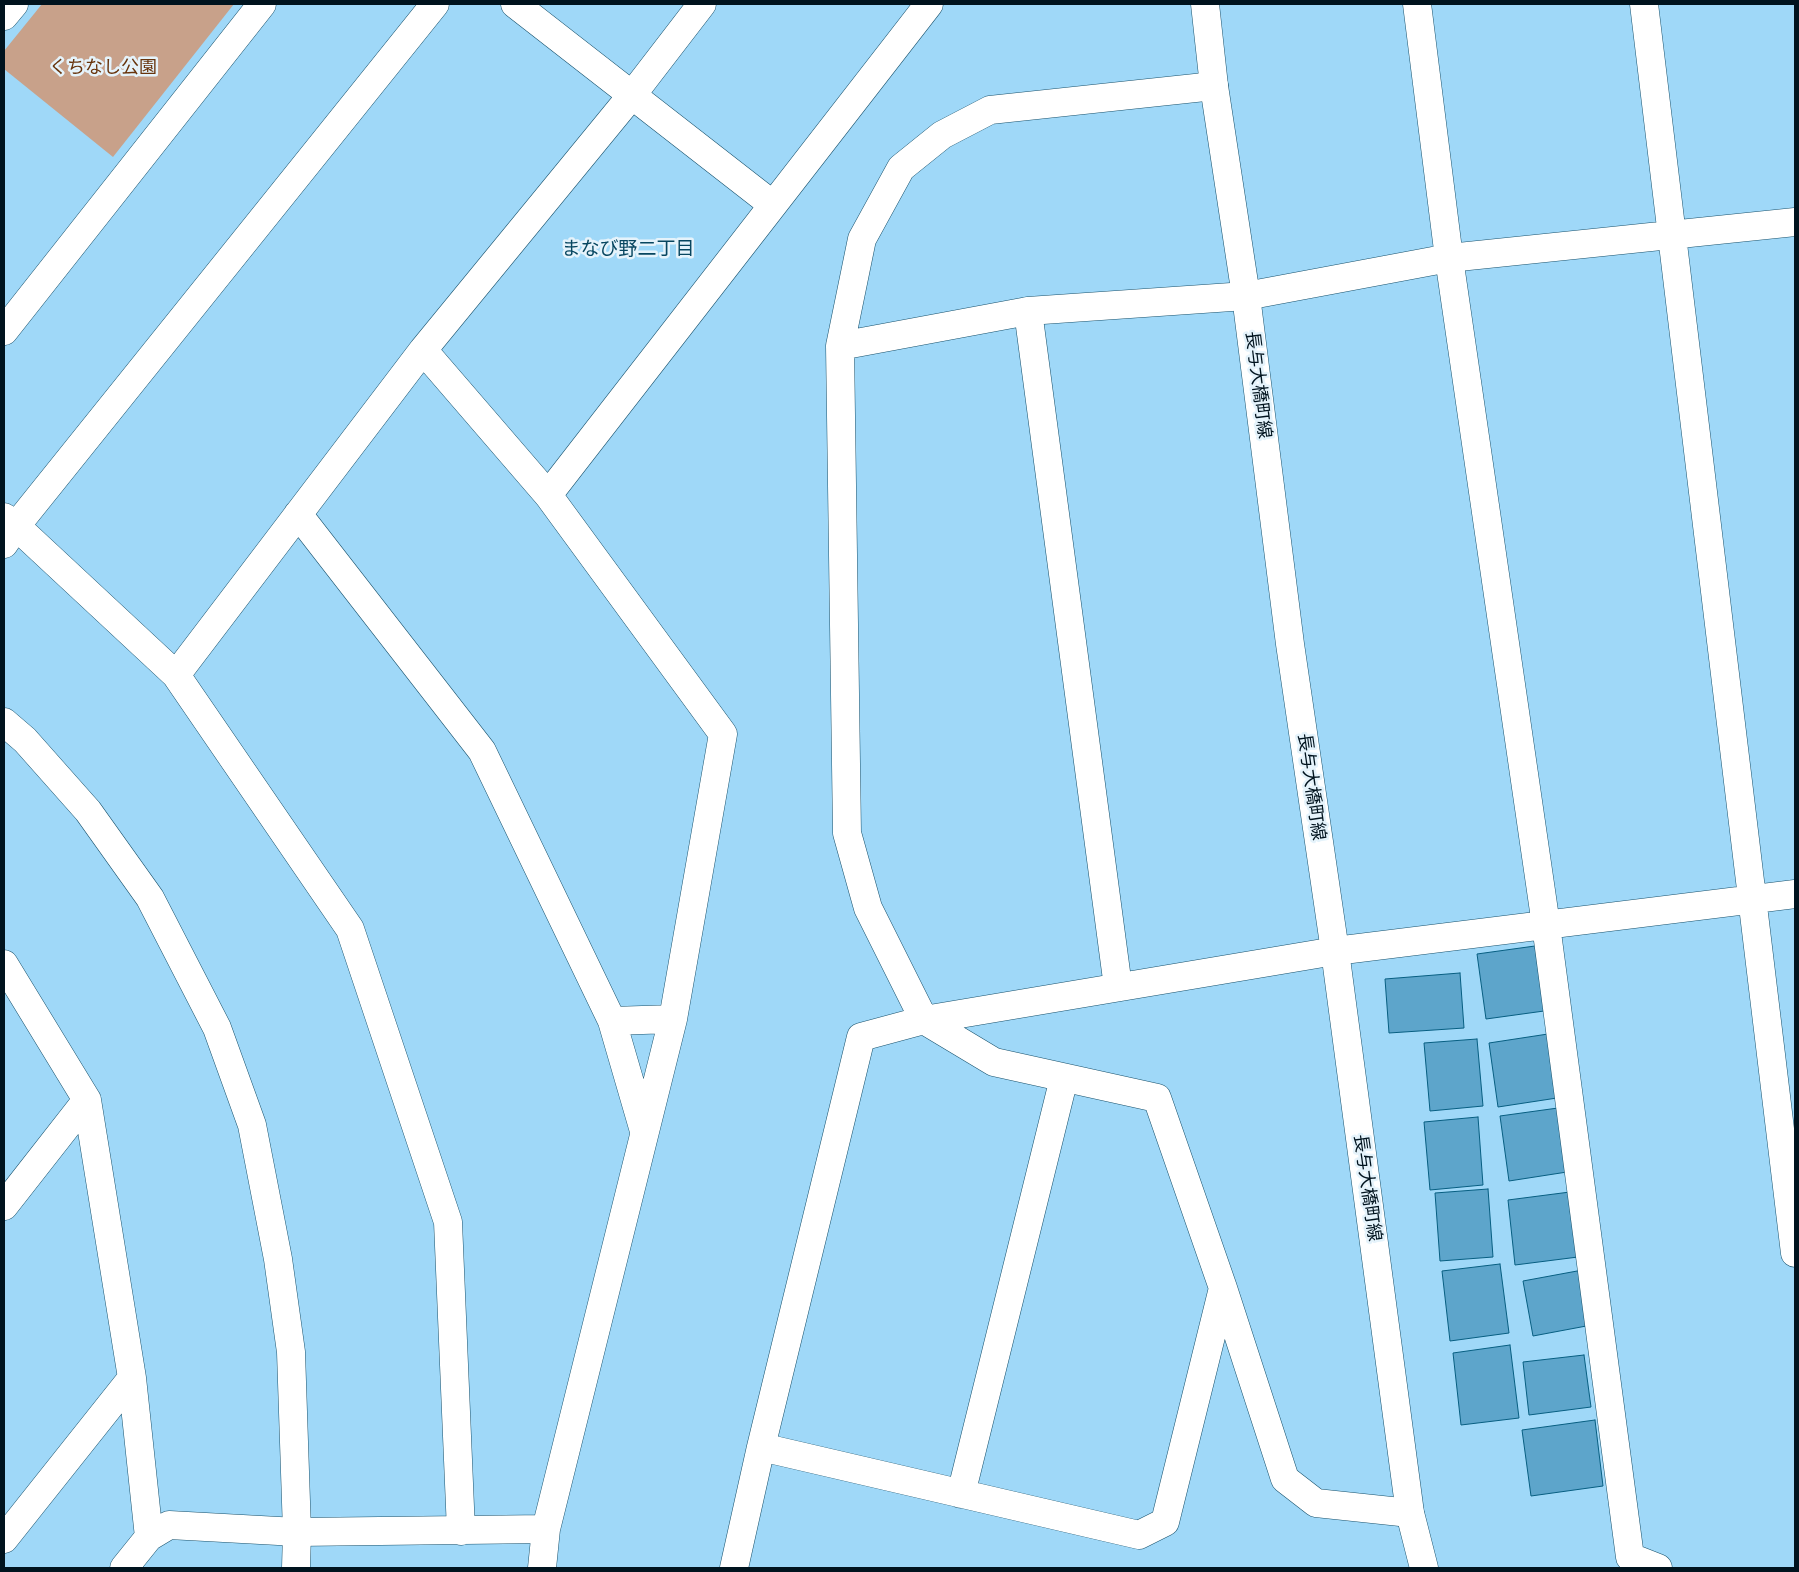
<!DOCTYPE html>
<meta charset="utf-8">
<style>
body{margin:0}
#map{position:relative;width:1799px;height:1572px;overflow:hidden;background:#9fd8f8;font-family:"Open Sans",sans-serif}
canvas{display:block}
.frame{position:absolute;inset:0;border:5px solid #00131e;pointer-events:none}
</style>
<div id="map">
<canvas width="1799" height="1572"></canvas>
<div class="frame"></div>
</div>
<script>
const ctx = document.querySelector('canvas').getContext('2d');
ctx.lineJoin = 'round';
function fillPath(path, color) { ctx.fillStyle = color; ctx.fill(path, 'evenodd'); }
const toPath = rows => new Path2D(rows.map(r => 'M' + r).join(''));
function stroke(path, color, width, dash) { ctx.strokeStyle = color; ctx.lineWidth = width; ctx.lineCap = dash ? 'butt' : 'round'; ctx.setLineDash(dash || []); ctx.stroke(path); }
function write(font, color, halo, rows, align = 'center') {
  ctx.font = font + ' "Open Sans","Noto Sans JP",sans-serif'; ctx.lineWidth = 5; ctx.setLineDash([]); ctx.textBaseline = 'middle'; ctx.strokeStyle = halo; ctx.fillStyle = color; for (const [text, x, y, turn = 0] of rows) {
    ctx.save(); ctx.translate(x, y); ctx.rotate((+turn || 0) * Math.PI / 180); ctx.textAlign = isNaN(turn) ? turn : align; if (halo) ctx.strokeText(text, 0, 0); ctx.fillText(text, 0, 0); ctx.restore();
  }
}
const green = toPath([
 [42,4,234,4,113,157,4,69,4,51]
]);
const building = toPath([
 [1535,946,1544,1011,1486,1019,1477,954,1535,946],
 [1460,973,1464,1028,1389,1033,1385,979,1460,973],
 [1548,1034,1557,1098,1498,1107,1489,1043,1548,1034],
 [1477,1039,1483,1106,1430,1111,1424,1043,1477,1039],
 [1558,1108,1567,1172,1509,1181,1500,1116,1558,1108],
 [1478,1117,1483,1185,1430,1190,1424,1122,1478,1117],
 [1488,1189,1493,1257,1440,1261,1435,1193,1488,1189],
 [1570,1192,1578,1257,1515,1265,1508,1200,1570,1192],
 [1500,1264,1509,1333,1450,1341,1442,1271,1500,1264],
 [1588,1269,1597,1324,1533,1336,1523,1281,1588,1269],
 [1510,1345,1519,1418,1461,1425,1453,1353,1510,1345],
 [1584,1355,1591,1407,1529,1415,1523,1362,1584,1355],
 [1595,1420,1603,1486,1531,1496,1522,1430,1595,1420]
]);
const minor = toPath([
 [515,4,773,205],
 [1417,4,1449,258,1546,925,1630,1557,1658,1568],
 [1644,4,1795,1253],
 [4,16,14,4],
 [1214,86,990,110,942,135,901,168,862,239,840,346,847,833,868,908,924,1020,994,1062,1157,1098,1223,1288,1285,1479,1316,1503,1410,1513],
 [1028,311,1118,987],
 [4,331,262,4],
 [840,346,1028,311,1246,296,1449,258,1795,222],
 [423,350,548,495,723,734,673,1019,546,1529,542,1568],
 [548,495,929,4],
 [298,514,482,751,612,1021,644,1131],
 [4,517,16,526,176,675,423,350,632,95,702,4],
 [4,544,16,526,435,4],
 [176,675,350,929,448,1222,461,1531],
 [4,964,87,1100,132,1378,149,1537],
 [612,1021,673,1019],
 [4,1206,87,1100],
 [761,1447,861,1037,924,1020,1335,951,1795,894],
 [961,1494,1064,1078],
 [4,1539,132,1378],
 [124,1568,149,1537,169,1525,297,1532,546,1529],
 [734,1568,761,1447,1139,1535,1165,1522,1223,1288]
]);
const tertiary = toPath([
 [4,722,25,740,88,811,150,898,217,1028,252,1125,278,1259,291,1352,297,1532,296,1568]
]);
const secondary = toPath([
 [1205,4,1214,86,1246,296,1290,644,1335,951,1410,1513,1424,1568]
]);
const parkNames = [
 ["くちなし公園",103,68]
];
const streetNames = [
 ["長与大橋町線",1258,385,83],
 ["長与大橋町線",1311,787,82],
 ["長与大橋町線",1367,1188,82]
];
const neighbourhoodNames = [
 ["まなび野二丁目",628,250]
];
fillPath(green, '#c8a18a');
fillPath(building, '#5da5cb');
stroke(building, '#075e81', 1);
stroke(minor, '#19526d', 29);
stroke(tertiary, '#19526d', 29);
stroke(secondary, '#19526d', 29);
stroke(minor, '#fff', 28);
stroke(tertiary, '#fff', 28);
stroke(secondary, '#fff', 28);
write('18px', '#68340c', '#e5f3fb', parkNames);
write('18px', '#00131e', '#e5f3fb', streetNames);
write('19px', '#074660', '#e5f3fb', neighbourhoodNames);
</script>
